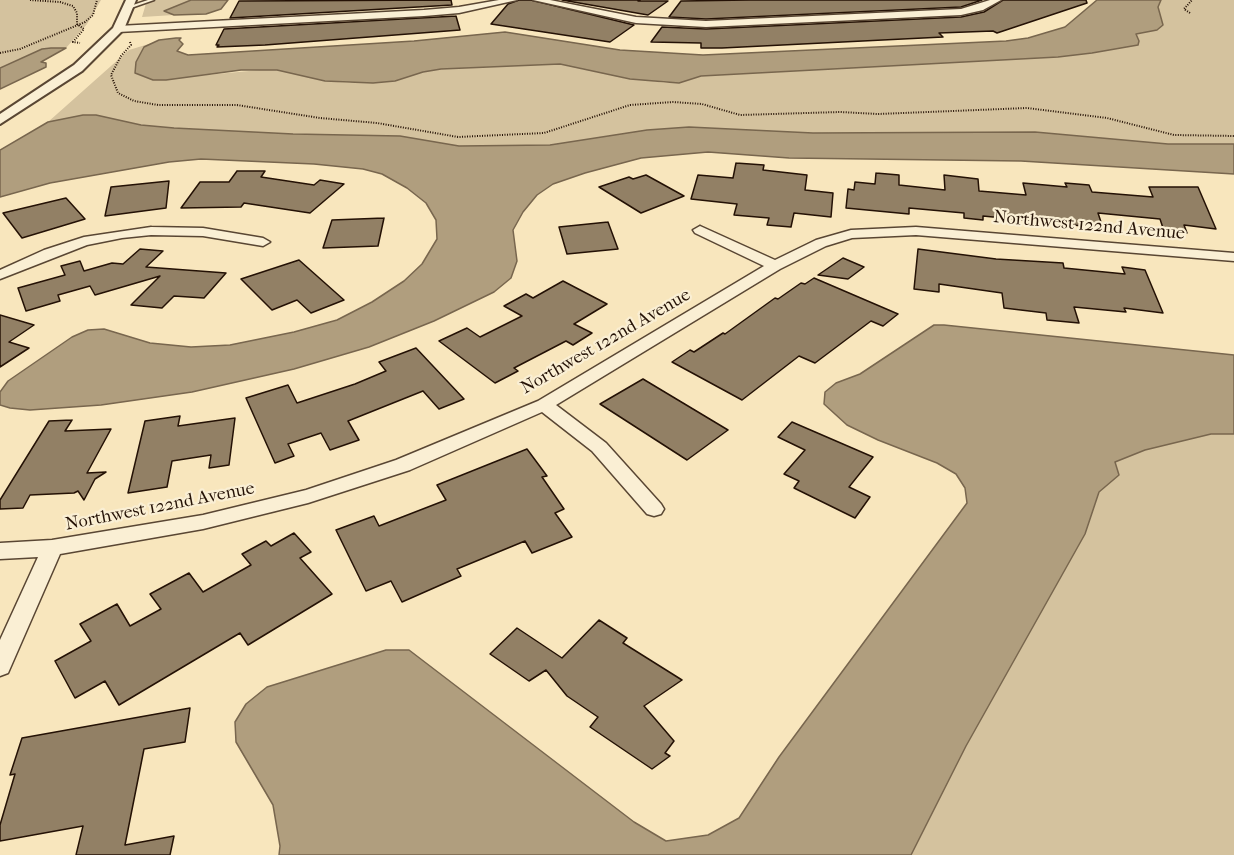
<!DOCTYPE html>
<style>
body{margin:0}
canvas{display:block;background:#f8e6bd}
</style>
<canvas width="1234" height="855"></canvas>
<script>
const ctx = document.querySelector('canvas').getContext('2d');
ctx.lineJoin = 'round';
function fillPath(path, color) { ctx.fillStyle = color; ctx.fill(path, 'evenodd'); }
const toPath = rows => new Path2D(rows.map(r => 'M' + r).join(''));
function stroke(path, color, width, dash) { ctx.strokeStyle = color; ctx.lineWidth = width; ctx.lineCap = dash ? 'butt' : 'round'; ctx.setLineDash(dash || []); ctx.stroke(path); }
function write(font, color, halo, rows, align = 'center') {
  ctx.font = font + ' "IM FELL French Canon",serif'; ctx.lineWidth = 4.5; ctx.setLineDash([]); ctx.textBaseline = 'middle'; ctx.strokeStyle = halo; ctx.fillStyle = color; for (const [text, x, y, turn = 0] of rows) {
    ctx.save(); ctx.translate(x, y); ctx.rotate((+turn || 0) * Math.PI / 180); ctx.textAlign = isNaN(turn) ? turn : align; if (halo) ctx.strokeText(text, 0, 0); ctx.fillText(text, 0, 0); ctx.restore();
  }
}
const green = toPath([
 [0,0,101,0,87,24,66,48,42,49,0,68],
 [147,0,191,0,164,11,174,15,142,17],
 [1161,0,1234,0,1234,144,1168,144,1035,132,813,133,689,127,647,130,550,145,459,146,400,136,293,134,174,128,141,125,96,115,83,115,48,122,129,50,152,43,144,47,153,80,260,70,277,70,325,81,350,83,441,69,560,64,664,83,679,83,701,76,1058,57,1127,47,1139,41,1135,34,1138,33,1157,30,1158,7],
 [1211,434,1234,434,1234,855,911,855,966,746,1085,534,1099,492,1119,475,1115,462,1145,450]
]);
const water = toPath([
 [191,0,228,0,221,9,206,14,174,15,164,11,191,0],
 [1097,0,1161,0,1158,7,1163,25,1157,30,1136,34,1139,41,1138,45,1092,53,1058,57,701,76,679,83,630,79,560,64,441,69,423,72,395,81,373,83,325,81,277,70,241,70,166,80,153,80,135,73,136,62,144,47,159,40,176,38,181,38,179,40,183,44,177,51,188,55,414,41,505,32,620,50,703,55,1006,41,1028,38,1065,27,1097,0],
 [51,48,66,48,41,62,46,63,46,67,0,89,0,68,42,49,51,48],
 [83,115,96,115,141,125,174,128,293,134,400,136,459,146,550,145,647,130,689,127,813,133,1035,132,1168,144,1234,144,1234,174,1021,161,789,158,708,152,641,158,585,173,553,184,537,195,523,212,513,230,517,261,511,278,494,292,434,321,369,347,294,369,192,392,101,405,30,410,10,408,0,405,0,392,8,381,72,337,88,330,104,329,150,343,191,347,230,345,294,332,337,320,372,302,404,281,422,264,437,239,436,220,426,203,407,188,382,174,363,169,314,164,201,159,169,162,50,183,0,197,0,150,48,122,83,115],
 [934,325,944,325,1234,355,1234,434,1211,434,1145,450,1115,462,1119,475,1099,492,1085,534,966,746,911,855,279,855,280,846,273,805,236,742,235,722,246,704,267,687,386,650,409,650,634,822,666,841,708,835,739,818,779,757,967,503,965,488,956,474,937,463,878,440,847,425,824,404,825,392,836,383,860,374,934,325]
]);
const building = toPath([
 [451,0,452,5,230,18,239,1,451,0],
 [519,0,531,0,634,25,610,42,491,24,508,4,519,0],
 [562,0,640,0,638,1,668,1,648,15,562,0],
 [750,0,982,0,961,7,706,19,669,17,681,1,750,0],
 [1003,0,1086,0,1087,3,997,33,993,31,939,33,943,37,722,48,701,48,701,43,651,42,662,27,706,29,961,17,984,12,1003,0],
 [456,16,460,30,265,45,217,47,219,45,216,45,224,29,456,16],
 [736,163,764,165,763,170,807,175,805,190,833,193,831,217,794,213,791,227,767,225,769,218,734,215,737,204,691,199,698,175,733,178,736,163],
 [237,171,265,171,261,177,314,185,320,180,344,184,310,213,244,203,241,207,181,208,200,182,229,182,237,171],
 [876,173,899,175,899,185,945,190,944,175,978,179,979,191,1026,195,1023,183,1067,187,1065,183,1089,185,1092,192,1153,197,1149,187,1198,187,1216,229,1184,225,1187,233,1164,231,1160,219,1098,213,1103,228,983,216,983,220,964,218,964,213,909,208,909,214,846,208,848,189,854,190,855,182,875,184,876,173],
 [646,175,684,196,641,213,599,187,629,177,633,179,646,175],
 [169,181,166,208,105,216,111,187,169,181],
 [66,198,85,219,22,238,3,213,66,198],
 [384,218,378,246,323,248,332,220,384,218],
 [608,222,618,249,567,254,559,227,608,222],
 [140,249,163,251,146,267,226,273,204,298,174,296,162,308,131,305,160,276,95,295,90,286,58,295,60,301,26,311,18,288,65,275,61,266,80,261,84,271,112,263,123,264,140,249],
 [918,249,996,259,1063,263,1064,268,1125,274,1122,267,1145,270,1163,313,1124,308,1126,312,1074,307,1079,323,1047,320,1046,313,1004,308,1002,293,939,284,939,292,914,289,918,249],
 [843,258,864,267,848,279,818,275,843,258],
 [299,260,344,300,311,313,297,300,272,310,241,279,299,260],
 [814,278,898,314,883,326,871,321,815,363,799,356,742,400,672,362,690,350,694,352,723,333,725,334,775,298,778,299,801,283,805,284,814,278],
 [563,281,607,304,574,324,592,333,573,345,566,341,514,368,518,371,495,383,439,341,467,328,480,337,522,316,504,306,526,294,533,298,563,281],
 [0,315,34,325,9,342,29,348,0,367,0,315],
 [416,348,464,399,439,409,423,391,348,421,359,440,330,450,321,433,288,444,294,456,275,463,246,398,288,385,297,403,355,384,386,371,379,362,416,348],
 [643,379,728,430,687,460,600,404,643,379],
 [180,416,178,426,235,418,229,465,209,468,211,455,172,461,167,487,128,493,145,421,180,416],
 [72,420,65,431,111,429,87,473,106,472,95,479,84,500,78,491,74,493,30,495,23,508,0,509,0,500,49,421,72,420],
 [792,422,873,457,849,487,870,497,855,518,794,488,799,481,784,474,805,450,778,437,792,422],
 [527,449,547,476,542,477,564,509,555,513,572,537,532,553,525,541,457,569,461,576,402,602,391,581,366,591,336,530,374,516,379,526,446,500,437,485,527,449],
 [294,533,311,552,300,558,332,594,248,645,240,633,119,705,105,681,75,698,55,661,91,641,80,624,117,604,130,626,161,609,150,594,189,573,203,592,251,565,242,554,266,541,271,546,294,533],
 [599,620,627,638,623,643,682,680,644,706,674,741,665,753,670,756,652,769,590,727,598,717,567,696,546,670,529,681,490,654,517,628,562,658,599,620],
 [190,708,185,742,144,749,125,845,174,836,170,855,76,855,83,826,0,841,0,825,15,774,10,775,22,738,190,708]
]);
const path = toPath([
 [30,0,60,2,73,6,77,13,77,24,84,29,73,42,80,43],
 [1190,13,1184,9,1192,0],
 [130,42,131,45,121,56,111,75,118,93,134,101,158,105,237,105,320,118,377,123,458,137,544,133,630,105,673,102,702,104,740,115,840,112,878,114,1027,108,1107,118,1174,135,1234,136],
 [0,53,20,49,85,22,93,15,97,0]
]);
const service = toPath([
 [148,0,154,0,131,8,127,7,148,0]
]);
const minor = toPath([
 [499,0,517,0,459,13,424,16,118,32,113,29,118,26,424,10,459,7,499,0],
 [533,0,550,0,636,17,706,21,961,9,990,0,1001,0,983,10,961,15,706,27,636,23,533,0],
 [700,226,775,260,816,240,851,230,916,227,1234,253,1234,261,916,235,852,238,826,246,780,269,556,405,606,443,661,504,664,509,661,514,654,516,647,514,592,451,542,412,410,470,308,503,203,529,60,554,8,673,0,676,0,640,38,557,0,559,0,543,52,540,203,515,306,490,396,460,538,401,764,266,695,233,693,230,700,226],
 [151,227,203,228,263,238,270,242,263,246,203,236,151,235,122,238,87,245,0,279,0,270,44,250,84,237,151,227]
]);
const tertiary = toPath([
 [126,0,136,0,124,29,82,71,0,124,0,114,74,65,113,28,126,0]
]);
const streetNames = [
 ["Northwest 122nd Avenue",1089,226,5],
 ["Northwest 122nd Avenue",606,342,-30],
 ["Northwest 122nd Avenue",160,507,-11]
];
fillPath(green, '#d4c29e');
fillPath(water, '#b09e7e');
stroke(water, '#78664e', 1.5);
fillPath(building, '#928065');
stroke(building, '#241105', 1.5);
stroke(service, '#594633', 3);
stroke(minor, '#594633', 3);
stroke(tertiary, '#594633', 4);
stroke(path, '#241105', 2, [1, 1.5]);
fillPath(service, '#faefd4');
fillPath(minor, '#faefd4');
fillPath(tertiary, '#faefd4');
write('18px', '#241105', '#faefd4', streetNames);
</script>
